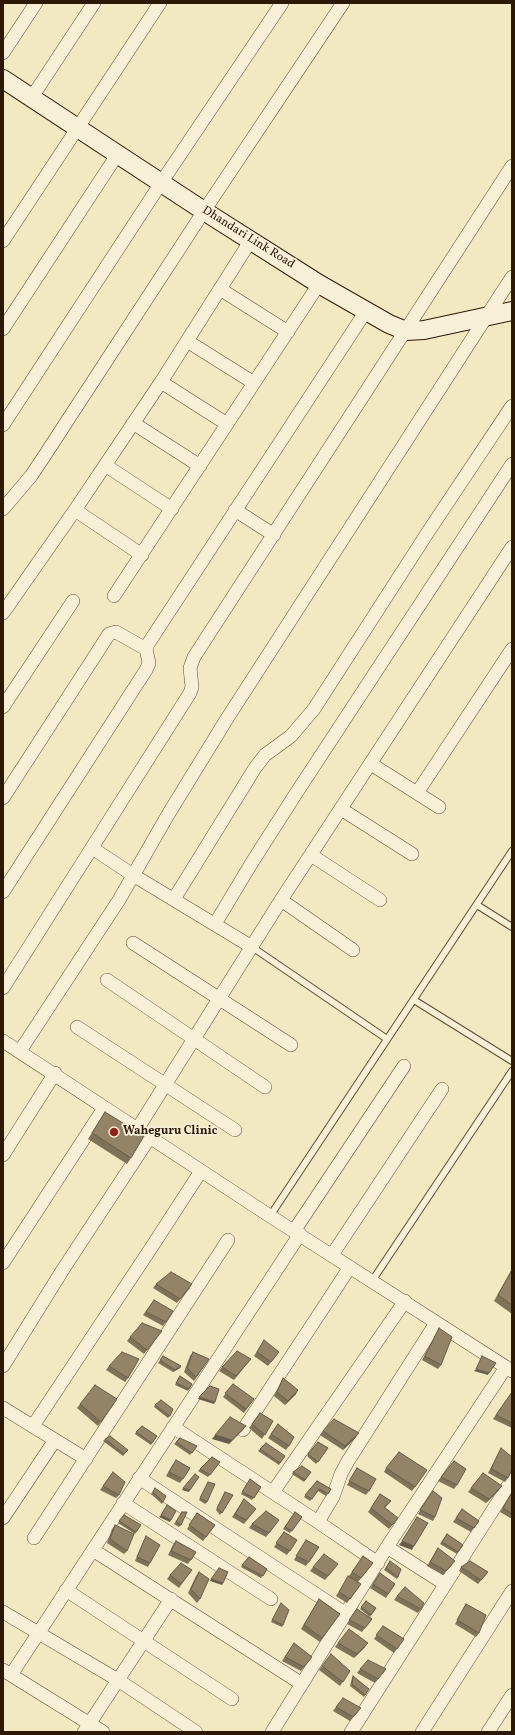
<!DOCTYPE html>
<style>
body{margin:0}
#map{position:relative;width:515px;height:1735px;overflow:hidden;background:#f2e8c2;font-family:Vollkorn,serif}
canvas{display:block}
.frame{position:absolute;inset:0;border:4px solid #2d1806;pointer-events:none}
</style>
<div id="map">
<canvas width="515" height="1735"></canvas>
<div class="frame"></div>
</div>
<script>
const ctx = document.querySelector('canvas').getContext('2d');
ctx.lineJoin = 'round';
const toPath = rows => new Path2D(rows.map(r => 'M' + r).join(''));
function stroke(path, color, width, dash) { ctx.strokeStyle = color; ctx.lineWidth = width; ctx.lineCap = dash ? 'butt' : 'round'; ctx.setLineDash(dash || []); ctx.stroke(path); }
function fillPath(path, color) { ctx.fillStyle = color; ctx.fill(path, 'evenodd'); }
function write(font, color, halo, rows, align = 'center') {
  ctx.font = font + ' Vollkorn,serif'; ctx.lineWidth = 3.5; ctx.setLineDash([]); ctx.textBaseline = 'middle'; ctx.strokeStyle = halo; ctx.fillStyle = color; for (const [text, x, y, turn = 0] of rows) {
    ctx.save(); ctx.translate(x, y); ctx.rotate((+turn || 0) * Math.PI / 180); ctx.textAlign = isNaN(turn) ? turn : align; if (halo) ctx.strokeText(text, 0, 0); ctx.fillText(text, 0, 0); ctx.restore();
  }
}
const lane = toPath([
 [477,905,512,927],
 [252,947,387,1039],
 [414,1000,512,1061],
 [270,1216,512,851],
 [372,1281,512,1071]
]);
const street = toPath([
 [3,53,36,3],
 [32,97,94,3],
 [3,241,160,3],
 [220,289,288,332],
 [3,329,117,155],
 [187,341,254,383],
 [161,382,227,424],
 [133,423,200,466],
 [3,425,161,183,282,3],
 [105,465,172,509],
 [3,509,31,476,45,455,204,211,343,3],
 [75,510,142,555],
 [235,510,274,535],
 [114,596,319,284],
 [3,613,75,510,161,382,251,240],
 [3,707,73,601],
 [371,764,439,807],
 [417,793,512,649],
 [3,798,109,634,116,632,146,649],
 [341,809,412,854],
 [92,848,133,875,252,947],
 [311,855,380,900],
 [3,892,146,670,149,663,146,649,148,644,366,311],
 [174,899,255,768,265,755,291,736,314,709,428,532,512,406],
 [281,900,353,950],
 [215,924,251,864,295,795,512,464],
 [133,943,291,1045],
 [107,980,265,1087],
 [3,988,190,693,192,687,190,668,194,657,512,166],
 [77,1027,235,1130],
 [3,1041,270,1216,512,1371],
 [20,1051,119,900,169,813,228,717,512,277],
 [138,1128,281,900,512,547],
 [3,1155,55,1073],
 [294,1231,404,1066],
 [332,1255,442,1089],
 [3,1263,104,1108],
 [3,1366,62,1271,150,1137],
 [3,1408,86,1459],
 [33,1426,153,1245,201,1171],
 [173,1427,318,1522,378,1563],
 [243,1430,350,1267],
 [139,1478,346,1614],
 [273,1492,405,1301],
 [123,1503,271,1599],
 [3,1518,55,1440],
 [318,1522,333,1497,341,1474,348,1461,436,1323],
 [34,1538,228,1240],
 [387,1547,445,1584],
 [93,1550,302,1684],
 [66,1590,232,1699],
 [3,1612,118,1680,196,1732],
 [3,1670,103,1732],
 [11,1675,300,1234],
 [84,1732,171,1599],
 [272,1732,387,1547,506,1367],
 [351,1732,512,1480],
 [422,1732,512,1591],
 [488,1732,512,1695]
]);
const secondary = toPath([
 [3,79,204,211,319,284,389,324,406,331,424,330,512,311]
]);
const wall = toPath([
 [105,1112,131,1158,127,1164,88,1139],
 [512,1269,512,1314,494,1301],
 [156,1284,190,1288,177,1303,153,1288],
 [154,1300,166,1322,163,1326,143,1315],
 [439,1328,441,1365,438,1369,422,1360,437,1332],
 [162,1331,144,1354,127,1341,130,1337],
 [264,1340,276,1356,268,1366,254,1356],
 [193,1352,209,1359,194,1381,184,1372,190,1356],
 [163,1356,181,1366,180,1368,173,1372,158,1363],
 [251,1359,234,1380,219,1371,222,1367],
 [109,1366,128,1378,125,1382,106,1370],
 [180,1376,192,1384,188,1391,175,1385],
 [283,1378,296,1394,285,1405,274,1396],
 [233,1384,254,1399,244,1413,223,1397],
 [512,1392,512,1428,493,1419],
 [117,1399,98,1426,77,1408,80,1404],
 [155,1405,170,1416,168,1418,154,1407],
 [260,1413,273,1421,262,1439,249,1428],
 [278,1424,289,1446,286,1450,268,1438],
 [323,1431,356,1437,343,1450,320,1435],
 [136,1432,157,1436,151,1445,135,1434],
 [105,1439,128,1450,123,1456,103,1441],
 [176,1442,197,1446,190,1455,174,1444],
 [318,1442,328,1448,316,1464,307,1456],
 [501,1448,508,1478,505,1482,488,1473,499,1452],
 [260,1449,285,1456,279,1465,258,1451],
 [454,1461,457,1485,454,1489,438,1481],
 [220,1462,208,1477,198,1471,200,1469],
 [173,1464,190,1468,180,1483,166,1476],
 [357,1468,369,1491,366,1495,347,1485],
 [386,1468,427,1470,412,1491,384,1472],
 [113,1472,119,1495,116,1498,100,1490],
 [293,1472,311,1472,304,1482,292,1474],
 [483,1473,499,1490,486,1503,468,1492],
 [250,1479,261,1487,252,1500,241,1494],
 [317,1481,331,1489,326,1496,318,1491,310,1501,304,1497],
 [208,1482,207,1502,205,1504,199,1500],
 [155,1488,163,1502,162,1504,151,1494],
 [433,1491,435,1517,433,1521,418,1514],
 [225,1492,233,1495,220,1515,216,1510],
 [380,1494,391,1501,385,1508,395,1522,389,1529,368,1512],
 [511,1494,512,1494,512,1519,500,1512],
 [244,1499,256,1509,244,1524,232,1517],
 [462,1509,479,1521,471,1532,453,1522],
 [182,1512,181,1525,179,1527,174,1524],
 [295,1512,302,1517,290,1533,283,1529],
 [197,1513,215,1525,203,1541,187,1529],
 [124,1515,141,1525,135,1534,118,1523],
 [279,1520,266,1537,249,1528,252,1524],
 [115,1525,127,1551,124,1554,107,1543,112,1529],
 [284,1532,297,1540,287,1555,274,1547],
 [447,1534,463,1545,457,1554,440,1544],
 [146,1536,150,1563,148,1567,135,1561,144,1540],
 [306,1540,319,1547,306,1566,294,1560],
 [176,1541,196,1552,188,1564,168,1555,173,1545],
 [438,1548,452,1565,443,1575,427,1566],
 [363,1556,373,1563,358,1582,361,1584,347,1603,336,1596,346,1580,348,1576,349,1576],
 [249,1557,267,1569,261,1578,241,1567],
 [390,1561,398,1577,397,1579,384,1570],
 [313,1567,335,1568,325,1580,310,1571],
 [461,1567,488,1572,485,1576,478,1584,459,1571],
 [192,1570,179,1588,167,1579,170,1575],
 [199,1572,200,1599,197,1603,188,1593,196,1576],
 [380,1573,395,1584,386,1598,370,1588],
 [397,1596,421,1609,418,1613,394,1600],
 [319,1599,340,1614,320,1642,301,1629],
 [366,1601,376,1608,370,1617,360,1609],
 [281,1603,283,1625,282,1627,271,1622],
 [466,1604,479,1633,476,1637,455,1624],
 [357,1609,372,1619,362,1632,347,1624],
 [383,1626,404,1639,394,1653,374,1639],
 [294,1643,312,1657,301,1671,282,1661],
 [338,1643,365,1647,354,1658,335,1647],
 [322,1666,350,1671,340,1686,319,1670],
 [360,1669,386,1669,375,1683,357,1673],
 [353,1676,365,1695,364,1697,350,1686,352,1678],
 [336,1707,358,1712,350,1721,333,1711]
]);
const shadedWall = toPath([
 [181,1366,180,1368,173,1372,175,1370],
 [476,1369,489,1373,488,1375,474,1371],
 [298,1390,296,1394,285,1405,288,1401],
 [199,1397,215,1402,214,1404,198,1399],
 [246,1426,243,1430,229,1444,212,1439,215,1435],
 [359,1433,356,1437,343,1450,345,1446],
 [502,1486,499,1490,486,1503,489,1499],
 [183,1488,190,1490,189,1492,182,1490],
 [161,1515,171,1520,170,1522,159,1517],
 [402,1541,414,1546,412,1550,399,1545],
 [211,1579,223,1583,222,1585,210,1581],
 [368,1643,365,1647,354,1658,357,1654]
]);
const building = toPath([
 [105,1112,144,1136,131,1158,92,1133,105,1112],
 [512,1270,512,1305,498,1295,512,1270],
 [171,1272,192,1284,180,1299,156,1284,171,1272],
 [154,1300,173,1311,166,1322,146,1312,154,1300],
 [142,1323,162,1331,147,1350,130,1337,142,1323],
 [439,1328,452,1337,441,1365,425,1356,439,1328],
 [264,1340,279,1352,271,1362,257,1352,264,1340],
 [237,1351,251,1359,236,1376,222,1367,237,1351],
 [122,1352,139,1359,128,1378,109,1366,122,1352],
 [193,1352,209,1359,196,1377,187,1368,193,1352],
 [163,1356,181,1366,175,1370,160,1360,163,1356],
 [482,1356,496,1363,489,1373,476,1369,482,1356],
 [180,1376,192,1384,189,1389,176,1383,180,1376],
 [283,1378,298,1390,288,1401,277,1392,283,1378],
 [233,1384,254,1399,246,1409,225,1393,233,1384],
 [95,1385,117,1399,101,1422,80,1404,95,1385],
 [210,1386,219,1389,215,1402,199,1397,210,1386],
 [512,1392,512,1423,496,1415,512,1392],
 [161,1400,173,1409,170,1416,155,1405,161,1400],
 [260,1413,273,1421,265,1435,252,1424,260,1413],
 [230,1417,246,1426,232,1440,215,1435,230,1417],
 [334,1419,359,1433,345,1446,323,1431,334,1419],
 [278,1424,294,1437,289,1446,271,1434,278,1424],
 [142,1426,157,1436,152,1443,136,1432,142,1426],
 [110,1436,128,1450,124,1454,105,1439,110,1436],
 [180,1438,197,1446,192,1453,176,1442,180,1438],
 [318,1442,328,1448,318,1462,308,1454,318,1442],
 [266,1443,285,1456,280,1463,260,1449,266,1443],
 [501,1448,512,1457,512,1469,508,1478,491,1469,501,1448],
 [399,1452,427,1470,415,1487,386,1468,399,1452],
 [212,1457,220,1462,210,1475,200,1469,212,1457],
 [176,1460,190,1468,183,1479,169,1472,176,1460],
 [454,1461,466,1469,457,1485,441,1477,454,1461],
 [302,1466,311,1472,305,1480,293,1472,302,1466],
 [357,1468,376,1479,369,1491,349,1481,357,1468],
 [113,1472,125,1482,119,1495,103,1486,113,1472],
 [483,1473,502,1486,489,1499,471,1488,483,1473],
 [195,1474,199,1477,190,1490,183,1488,195,1474],
 [250,1479,261,1487,254,1498,242,1492,250,1479],
 [317,1481,331,1489,328,1494,319,1489,312,1499,305,1495,317,1481],
 [208,1482,215,1484,207,1502,200,1498,208,1482],
 [155,1488,166,1496,163,1502,153,1492,155,1488],
 [433,1491,442,1498,435,1517,420,1510,433,1491],
 [225,1492,233,1495,222,1513,217,1508,225,1492],
 [380,1494,391,1501,384,1507,398,1518,392,1525,371,1508,380,1494],
 [511,1494,512,1494,512,1514,503,1508,511,1494],
 [244,1499,256,1509,246,1520,235,1514,244,1499],
 [167,1505,176,1511,171,1520,161,1515,167,1505],
 [462,1509,479,1521,474,1528,456,1518,462,1509],
 [266,1511,279,1520,269,1533,252,1524,266,1511],
 [182,1512,187,1512,181,1525,176,1522,182,1512],
 [295,1512,302,1517,292,1531,285,1527,295,1512],
 [197,1513,215,1525,206,1537,189,1525,197,1513],
 [124,1515,141,1525,136,1532,119,1521,124,1515],
 [417,1517,428,1523,414,1546,402,1541,417,1517],
 [115,1525,134,1534,127,1551,110,1539,115,1525],
 [284,1532,297,1540,290,1551,276,1543,284,1532],
 [447,1534,463,1545,458,1552,442,1542,447,1534],
 [146,1536,160,1545,150,1563,137,1557,146,1536],
 [306,1540,319,1547,309,1562,296,1556,306,1540],
 [176,1541,196,1552,191,1560,171,1551,176,1541],
 [438,1548,455,1561,446,1571,430,1562,438,1548],
 [324,1554,338,1564,328,1576,313,1567,324,1554],
 [363,1556,373,1563,361,1578,352,1572,363,1556],
 [249,1557,267,1569,263,1576,242,1565,249,1557],
 [390,1561,401,1569,398,1577,386,1568,390,1561],
 [470,1561,488,1572,481,1580,461,1567,470,1561],
 [181,1563,192,1570,181,1584,170,1575,181,1563],
 [219,1568,228,1572,223,1583,211,1579,219,1568],
 [199,1572,209,1579,200,1599,191,1589,199,1572],
 [380,1573,395,1584,388,1594,373,1584,380,1573],
 [348,1576,361,1584,350,1599,339,1592,348,1576],
 [405,1587,424,1603,421,1609,397,1596,405,1587],
 [319,1599,340,1614,322,1638,304,1625,319,1599],
 [366,1601,376,1608,371,1615,361,1607,366,1601],
 [281,1603,289,1610,283,1625,272,1620,281,1603],
 [466,1604,486,1615,479,1633,457,1620,466,1604],
 [357,1609,372,1619,365,1628,349,1620,357,1609],
 [383,1626,404,1639,397,1649,376,1635,383,1626],
 [349,1629,368,1643,357,1654,338,1643,349,1629],
 [294,1643,312,1657,304,1667,285,1657,294,1643],
 [331,1654,350,1671,343,1682,322,1666,331,1654],
 [368,1660,386,1669,378,1679,360,1669,368,1660],
 [353,1676,369,1689,365,1695,352,1684,353,1676],
 [343,1698,361,1708,353,1717,336,1707,343,1698]
]);
const markers = [
 [114,1132,5,"#8f2418"]
];
const streetNames = [
 ["Dhandari Link Road",248,238,32]
];
const poiNames = [
 ["Waheguru Clinic",123,1132]
];
stroke(lane, '#5e4c35', 8);
stroke(street, '#5e4c35', 14);
stroke(secondary, '#2d1806', 20);
stroke(lane, '#f7f0d7', 6);
stroke(street, '#f7f0d7', 13);
stroke(secondary, '#f7f0d7', 18);
fillPath(wall, '#7e7259');
fillPath(shadedWall, '#675c49');
fillPath(building, '#938468');
stroke(building, '#675c49', 1);
for (const [x, y, r, color] of markers) { const dot = new Path2D(); dot.arc(x, y, r, 0, 2 * Math.PI); ctx.fillStyle = color; ctx.fill(dot); stroke(dot, '#f7f0d7', 1.5); }
write('12px', '#2d1806', '#f7f0d7', streetNames);
write('bold 12px', '#2d1806', '#f7f0d7', poiNames, 'left');
</script>
